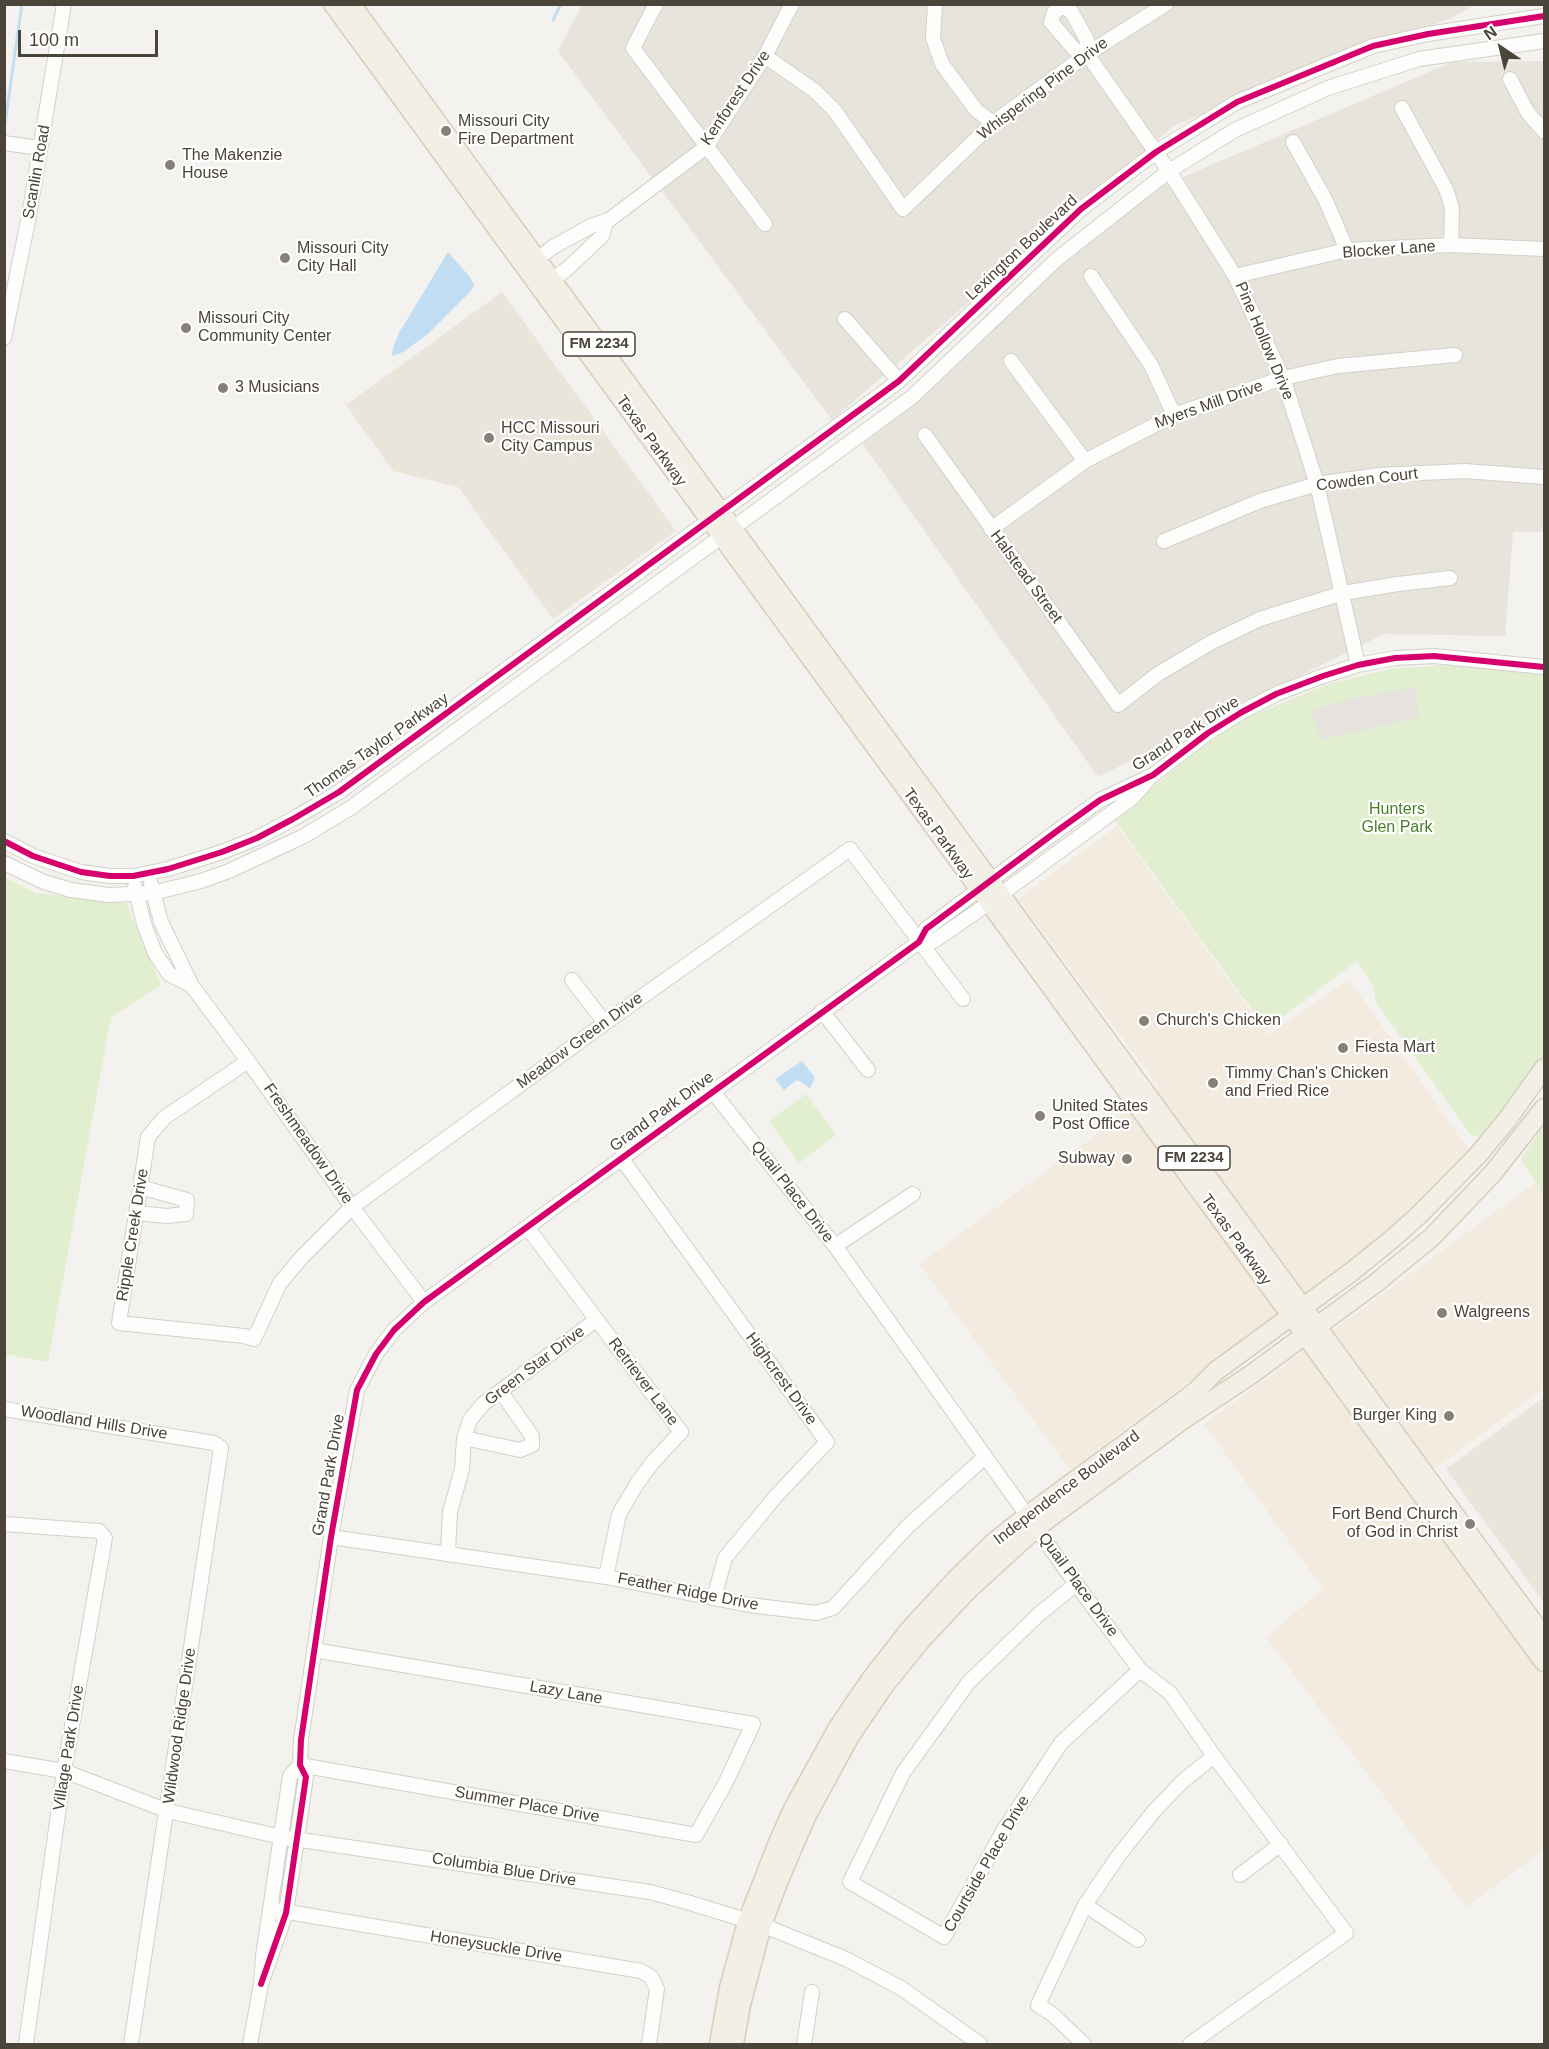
<!DOCTYPE html>
<style>
body{margin:0}
#map{position:relative;width:1549px;height:2049px;overflow:hidden;background:#f4f2ee;font-family:Helvetica,sans-serif}
canvas{display:block}
.frame{position:absolute;inset:0;border:6px solid #4b4439;pointer-events:none}
.north{position:absolute;left:1471px;top:18px;width:60px;height:60px;-webkit-text-stroke:4px #fff;paint-order:stroke;rotate:325deg;font-size:16px;font-weight:700;line-height:24px;text-align:center;color:#4b4439}
.north::after{content:'';display:block;margin:auto;width:21px;height:27px;background:#4b4439;clip-path:polygon(50% 0,100% 100%,50% 72%,0 100%)}
.scale{position:absolute;left:18px;top:30px;width:140px;height:27px;box-sizing:border-box;border:3px solid #4b4439;border-top:0;padding-left:8px;font-size:18px;line-height:21px;white-space:nowrap;color:#4b4439;-webkit-text-stroke:4px #fff;paint-order:stroke}
</style>
<div id="map">
<canvas width="1549" height="2049"></canvas>
<div class="frame"></div>
<div class="north">N</div>
<div class="scale">100 m</div>
</div>
<script>
const ctx = document.querySelector('canvas').getContext('2d');
ctx.lineJoin = 'round';
function fillPath(path, color) { ctx.fillStyle = color; ctx.fill(path, 'evenodd'); }
const toPath = rows => new Path2D(rows.map(r => 'M' + r).join(''));
function stroke(path, color, width, dash) { ctx.strokeStyle = color; ctx.lineWidth = width; ctx.lineCap = dash ? 'butt' : 'round'; ctx.setLineDash(dash || []); ctx.stroke(path); }
function write(font, color, halo, rows, align = 'center') {
  ctx.font = font + ' Helvetica,sans-serif'; ctx.lineWidth = 4.5; ctx.setLineDash([]); ctx.textBaseline = 'middle'; ctx.strokeStyle = halo; ctx.fillStyle = color; for (const [text, x, y, turn = 0] of rows) {
    ctx.save(); ctx.translate(x, y); ctx.rotate((+turn || 0) * Math.PI / 180); ctx.textAlign = isNaN(turn) ? turn : align; if (halo) ctx.strokeText(text, 0, 0); ctx.fillText(text, 0, 0); ctx.restore();
  }
}
const residential = toPath([
 [582,5,1474,5,1451,18,1175,125,832,420,558,51],
 [1544,61,1544,532,1513,532,1505,636,1384,634,1098,777,863,444,1134,198,1452,62]
]);
const commercial = toPath([
 [1117,826,1268,1035,1349,979,1469,1150,1462,1165,1382,1239,1070,1470,919,1264,1160,1088,1018,899],
 [1535,1183,1544,1196,1544,1388,1405,1490,1544,1674,1544,1850,1466,1907,1266,1637,1323,1589,1204,1424]
]);
const education = toPath([
 [502,292,676,531,553,619,458,487,393,471,346,405],
 [1544,1397,1544,1603,1446,1469]
]);
const green = toPath([
 [1447,665,1514,667,1544,674,1544,1061,1481,1137,1470,1134,1376,1002,1373,985,1357,961,1266,1029,1114,819,1202,747,1244,719,1326,685,1389,669],
 [4,877,36,893,126,903,161,985,111,1017,48,1362,5,1354],
 [806,1094,836,1135,799,1163,769,1121],
 [1544,1125,1544,1196,1521,1159]
]);
const parking = toPath([
 [1415,687,1419,717,1321,740,1311,711,1354,698]
]);
const water = toPath([
 [448,252,470,277,474,285,471,291,428,334,403,352,392,356,393,348,399,333],
 [802,1061,815,1078,810,1088,797,1080,784,1090,775,1079]
]);
const stream = toPath([
 [553,20,561,4],
 [4,130,22,4]
]);
const minor = toPath([
 [656,4,633,48,765,224],
 [935,4,933,38,942,64,976,110,993,123],
 [1063,7,1071,11,1087,40,1087,54,1074,49,1051,22,1054,12,1063,7],
 [1087,54,1169,171,1235,276,1283,378,1317,484,1358,665],
 [765,56,815,91,835,111,903,209,993,123,1087,54,1166,4],
 [1510,79,1528,113,1544,131],
 [1402,108,1446,189,1452,208,1451,245],
 [1293,142,1325,199,1347,250],
 [4,143,39,148],
 [537,259,553,247,591,226,609,220,706,147,765,56,792,4],
 [1091,276,1151,365,1174,415],
 [1235,276,1347,250,1451,245,1544,249],
 [544,278,552,280,567,269,602,236,606,222],
 [845,319,899,381],
 [4,338,29,216,64,4],
 [1011,361,1085,461],
 [925,435,1118,705,1158,674,1212,642,1260,619,1343,593,1398,584,1450,578],
 [991,529,1085,461,1174,415,1283,378,1338,366,1455,355],
 [1164,541,1260,501,1317,484,1379,475,1465,471,1544,477],
 [4,841,33,856,81,872,110,876,133,876,168,869,222,852,257,838,293,819,339,792,899,381,1081,209,1156,152,1237,102,1373,46,1428,34,1544,16],
 [4,863,44,882,71,890,109,895,153,893,201,881,229,871,304,836,352,807,912,397,1057,259,1169,171,1235,130,1328,88,1419,59,1544,41],
 [151,884,161,922,192,986,248,1061,352,1207,424,1302],
 [135,887,144,924,155,953,169,974,192,986],
 [919,942,934,941,989,903,1132,798,1148,780],
 [572,980,605,1023],
 [822,1011,868,1070],
 [248,1061,164,1118,148,1137,119,1323,244,1336,254,1339,280,1283,302,1257,352,1207,605,1023,850,849,963,999],
 [713,1092,835,1246,1076,1584,1140,1670,1170,1693,1214,1756,1346,1933,1190,2044],
 [621,1158,827,1442,776,1496,725,1558,714,1598],
 [136,1213,167,1216,186,1214,187,1200,140,1187],
 [527,1227,681,1432,653,1462,638,1482,619,1514,606,1577],
 [835,1246,913,1194],
 [4,1409,214,1443,221,1448,131,2044],
 [464,1438,520,1450,532,1445,532,1436,501,1392],
 [4,1524,99,1531,105,1538,64,1771,26,2044],
 [331,1537,606,1577,749,1605,816,1613,833,1608,908,1526,985,1457],
 [448,1553,450,1512,462,1469,464,1438,470,1420,483,1404,596,1320],
 [1076,1584,1037,1616,968,1683,903,1773,850,1882,944,1937,1005,1828,1061,1743,1140,1670],
 [4,1761,64,1771,168,1811,281,1837,650,1892,687,1902,762,1925,846,1959,901,1988,980,2044],
 [300,1765,696,1835,725,1784,753,1724,314,1650],
 [1240,1875,1281,1844],
 [1085,1905,1138,1940],
 [270,1909,641,1971,651,1977,657,1989,649,2044],
 [261,1984,286,1913,306,1777,300,1765,301,1740,331,1537,357,1390,376,1354,394,1330,424,1302,919,942,926,929,1057,831,1100,800,1153,775,1208,733,1242,712,1276,694,1323,676,1358,665,1395,658,1434,656,1544,667],
 [250,2044,261,1984,263,1956,290,1776,300,1765],
 [804,2044,812,1992],
 [1084,2044,1052,2014,1038,2005,1085,1905,1119,1855,1154,1811,1183,1781,1214,1756]
]);
const major = toPath([
 [333,4,1544,1662],
 [351,4,784,599,1544,1637],
 [719,2044,729,1988,747,1922,777,1845,793,1809,837,1729,871,1679,910,1629,956,1579,994,1542,1028,1515,1171,1410,1196,1391,1216,1371,1350,1273,1391,1240,1419,1215,1478,1155,1507,1120,1544,1068],
 [734,2044,741,2005,762,1925,779,1880,806,1817,850,1736,884,1686,922,1639,968,1590,1037,1527,1184,1419,1249,1376,1376,1283,1432,1237,1493,1173,1544,1108]
]);
const cycleway = toPath([
 [4,841,33,856,81,872,110,876,133,876,168,869,222,852,257,838,293,819,339,792,899,381,1081,209,1156,152,1237,102,1373,46,1428,34,1544,16],
 [261,1984,286,1913,306,1777,300,1765,301,1740,331,1537,357,1390,376,1354,394,1330,424,1302,919,942,926,929,1057,831,1100,800,1153,775,1208,733,1242,712,1276,694,1323,676,1358,665,1395,658,1434,656,1544,667]
]);
const markers = [
 [446,131,6,"#868178"],
 [170,165,6,"#868178"],
 [285,258,6,"#868178"],
 [186,328,6,"#868178"],
 [223,388,6,"#868178"],
 [489,438,6,"#868178"],
 [1144,1021,6,"#868178"],
 [1343,1048,6,"#868178"],
 [1213,1083,6,"#868178"],
 [1040,1116,6,"#868178"],
 [1127,1159,6,"#868178"],
 [1442,1313,6,"#868178"],
 [1449,1416,6,"#868178"],
 [1470,1524,6,"#868178"]
];
const shields = [
 [599,344,72],
 [1194,1158,72]
];
const shieldNames = [
 ["FM 2234",599,344],
 ["FM 2234",1194,1158]
];
const streetNames = [
 ["Whispering Pine Drive",1043,89,-37],
 ["Kenforest Drive",736,98,-56],
 ["Scanlin Road",37,172,-80],
 ["Lexington Boulevard",1022,248,-43],
 ["Blocker Lane",1389,250,-4],
 ["Pine Hollow Drive",1264,341,67],
 ["Myers Mill Drive",1209,405,-20],
 ["Texas Parkway",651,441,54],
 ["Cowden Court",1367,480,-7],
 ["Halstead Street",1026,577,54],
 ["Grand Park Drive",1186,734,-33],
 ["Thomas Taylor Parkway",377,746,-35],
 ["Texas Parkway",938,834,54],
 ["Meadow Green Drive",580,1041,-36],
 ["Grand Park Drive",662,1112,-36],
 ["Freshmeadow Drive",308,1144,55],
 ["Quail Place Drive",792,1192,52],
 ["Ripple Creek Drive",133,1235,-81],
 ["Texas Parkway",1236,1240,54],
 ["Green Star Drive",535,1366,-37],
 ["Highcrest Drive",781,1379,54],
 ["Retriever Lane",643,1382,53],
 ["Woodland Hills Drive",94,1423,9],
 ["Grand Park Drive",329,1475,-80],
 ["Independence Boulevard",1067,1488,-37],
 ["Quail Place Drive",1078,1585,54],
 ["Feather Ridge Drive",688,1592,11],
 ["Lazy Lane",566,1693,10],
 ["Wildwood Ridge Drive",180,1726,-82],
 ["Village Park Drive",69,1748,-81],
 ["Summer Place Drive",527,1805,10],
 ["Courtside Place Drive",987,1864,-60],
 ["Columbia Blue Drive",504,1870,9],
 ["Honeysuckle Drive",496,1947,9]
];
const poiNames = [
 ["Missouri City",458,122],
 ["Fire Department",458,140],
 ["The Makenzie",182,156],
 ["House",182,174],
 ["Missouri City",297,249],
 ["City Hall",297,267],
 ["Missouri City",198,319],
 ["Community Center",198,337],
 ["3 Musicians",235,388],
 ["HCC Missouri",501,429],
 ["City Campus",501,447],
 ["Church's Chicken",1156,1021],
 ["Fiesta Mart",1355,1048],
 ["Timmy Chan's Chicken",1225,1074],
 ["and Fried Rice",1225,1092],
 ["United States",1052,1107],
 ["Post Office",1052,1125],
 ["Subway",1115,1159,"right"],
 ["Walgreens",1454,1313],
 ["Burger King",1437,1416,"right"],
 ["Fort Bend Church",1458,1515,"right"],
 ["of God in Christ",1458,1533,"right"]
];
const parkNames = [
 ["Hunters",1397,810],
 ["Glen Park",1397,828]
];
fillPath(residential, '#e7e4dc');
fillPath(commercial, '#f3ebdf');
fillPath(education, '#eae5da');
fillPath(green, '#e1eecf');
fillPath(parking, '#e6e3df');
fillPath(water, '#c0ddf1');
stroke(stream, '#c0ddf1', 3);
stroke(minor, '#d2d0cb', 16);
stroke(major, '#d6cebb', 21);
stroke(minor, '#fdfdfc', 14);
stroke(major, '#f2efe6', 18);
stroke(cycleway, '#d6006c', 6);
for (const [x, y, r, color] of markers) { const dot = new Path2D(); dot.arc(x, y, r, 0, 2 * Math.PI); ctx.fillStyle = color; ctx.fill(dot); stroke(dot, '#fff', 2); }
for (const [x, y, w] of shields) { const box = new Path2D(); box.roundRect(x - w / 2, y - 12, w, 24, 4.5); ctx.fillStyle = '#fff'; ctx.fill(box); stroke(box, '#4b4439', 1.5); }
write('bold 15px', '#4b4439', null, shieldNames);
write('16px', '#4b4439', '#fff', streetNames);
write('16px', '#4b4439', '#fff', poiNames, 'left');
write('16px', '#4a7f2a', '#fff', parkNames);
</script>
